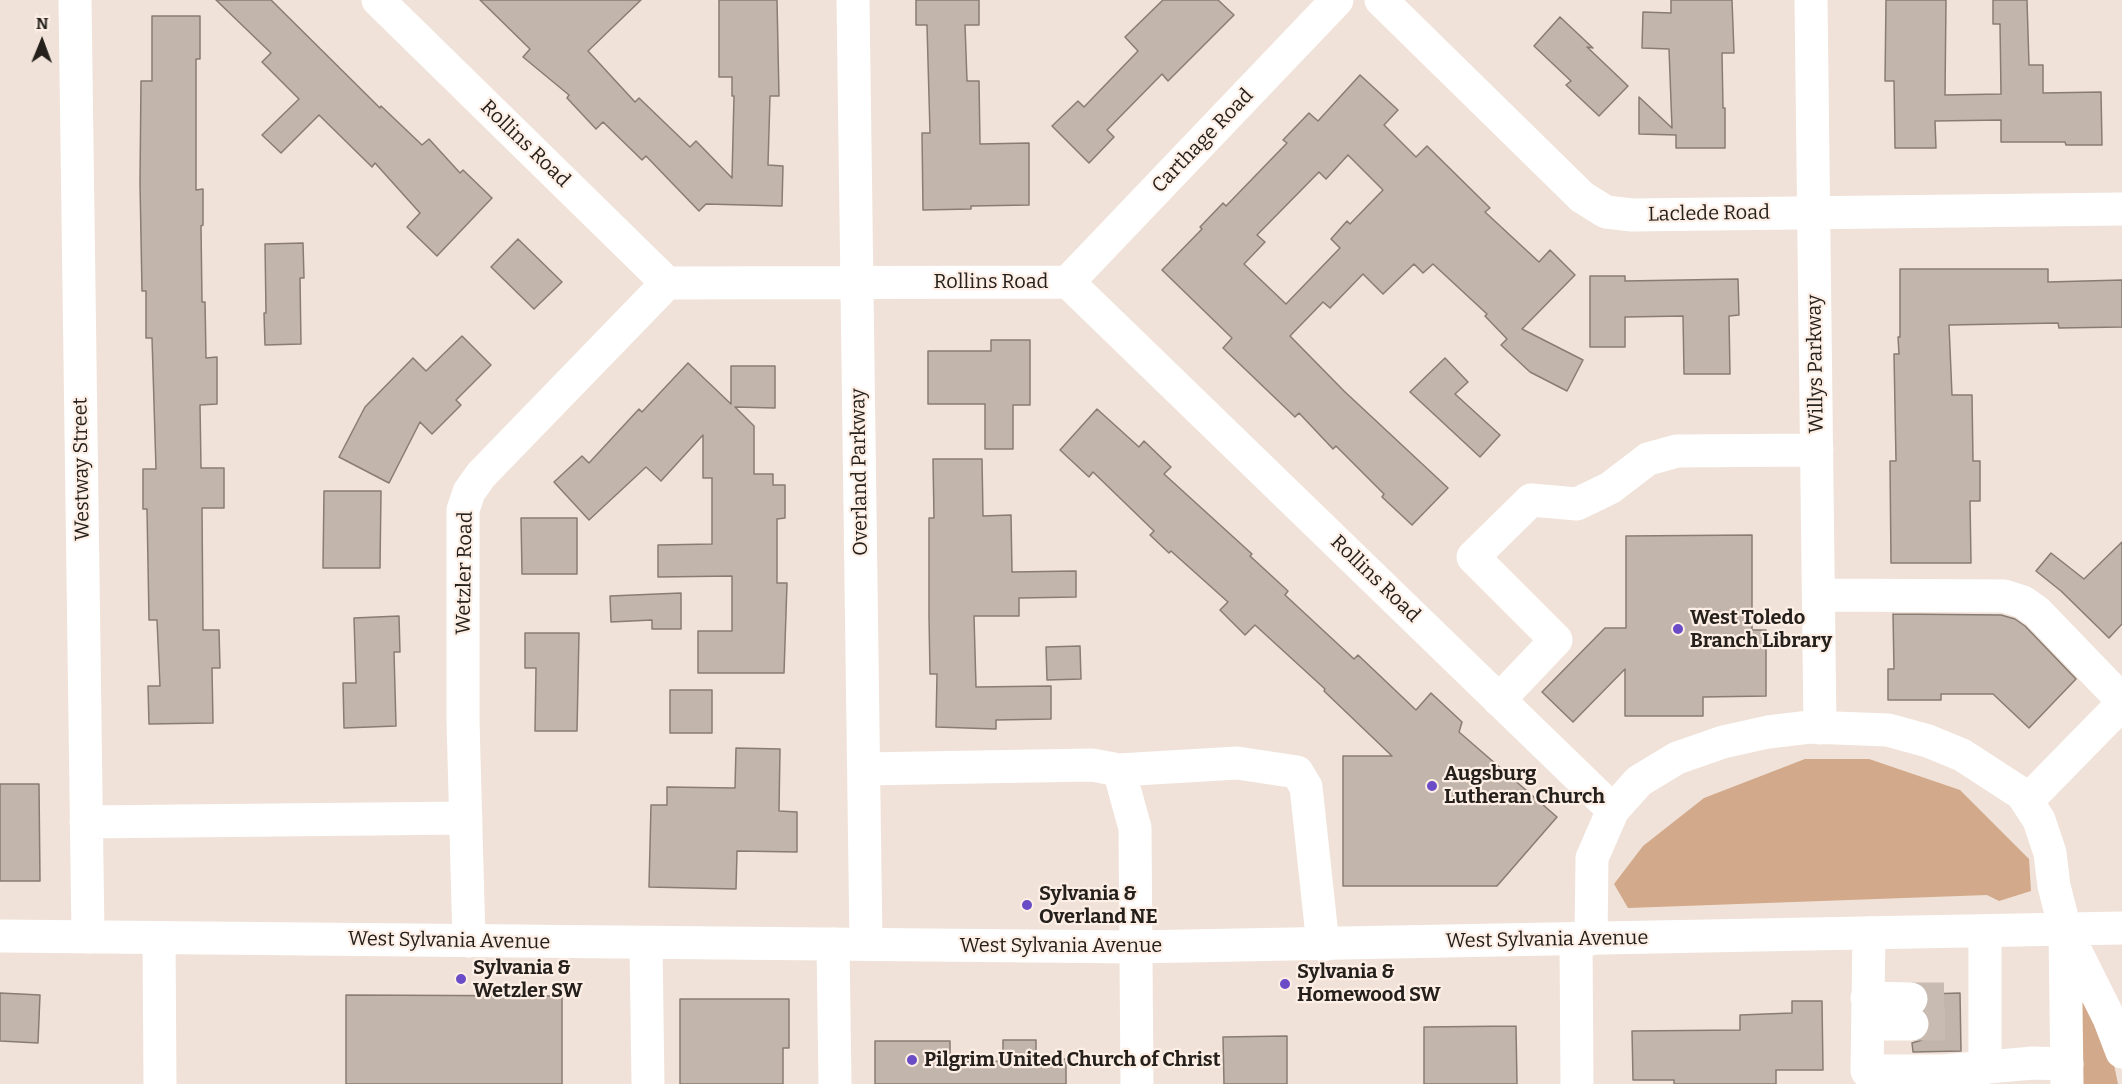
<!DOCTYPE html>
<style>
body{margin:0}
#map{position:relative;width:2122px;height:1084px;overflow:hidden;background:#f0e2d8;font-family:Bitter,serif}
canvas{display:block}
.north{position:absolute;left:12px;top:12px;width:60px;height:60px;-webkit-text-stroke:4px #fdefe5;paint-order:stroke;rotate:1deg;font-size:16px;font-weight:700;line-height:24px;text-align:center;color:#25201c}
.north::after{content:'';display:block;margin:auto;width:21px;height:27px;background:#25201c;clip-path:polygon(50% 0,100% 100%,50% 72%,0 100%)}
</style>
<div id="map">
<canvas width="2122" height="1084"></canvas>
<div class="north">N</div>
</div>
<script>
const ctx = document.querySelector('canvas').getContext('2d');
ctx.lineJoin = 'round';
function fillPath(path, color) { ctx.fillStyle = color; ctx.fill(path, 'evenodd'); }
const toPath = rows => new Path2D(rows.map(r => 'M' + r).join(''));
function stroke(path, color, width, dash) { ctx.strokeStyle = color; ctx.lineWidth = width; ctx.lineCap = dash ? 'butt' : 'round'; ctx.setLineDash(dash || []); ctx.stroke(path); }
function write(font, color, halo, rows, align = 'center') {
  ctx.font = font + ' Bitter,serif'; ctx.lineWidth = 4.5; ctx.setLineDash([]); ctx.textBaseline = 'middle'; ctx.strokeStyle = halo; ctx.fillStyle = color; for (const [text, x, y, turn = 0] of rows) {
    ctx.save(); ctx.translate(x, y); ctx.rotate((+turn || 0) * Math.PI / 180); ctx.textAlign = isNaN(turn) ? turn : align; if (halo) ctx.strokeText(text, 0, 0); ctx.fillText(text, 0, 0); ctx.restore();
  }
}
const green = toPath([
 [1805,759,1869,759,1960,790,2029,859,2031,891,1999,901,1987,895,1628,908,1614,884,1643,846,1704,798],
 [2080,992,2113,1060,2118,1084,2081,1084]
]);
const building = toPath([
 [216,0,271,0,380,108,381,106,422,145,429,139,460,173,463,170,492,198,437,256,407,227,420,213,375,163,372,167,319,115,281,153,262,135,299,99,262,62,271,53,216,0],
 [480,0,641,0,588,51,635,102,639,98,690,147,696,141,732,178,734,96,732,96,732,77,719,77,719,0,777,0,779,96,770,96,768,165,783,166,782,206,706,204,699,211,646,156,642,160,603,122,596,129,567,98,569,95,523,57,530,49,480,0],
 [916,0,979,0,979,25,965,25,967,81,979,81,980,144,1029,143,1029,205,971,206,971,209,923,210,922,133,930,133,927,25,916,25,916,0],
 [1163,0,1218,0,1234,15,1168,81,1162,74,1107,130,1114,137,1089,163,1052,126,1078,101,1084,107,1138,51,1125,37,1163,0],
 [1671,0,1732,0,1734,53,1722,53,1723,108,1725,108,1725,148,1676,148,1676,135,1639,134,1639,97,1672,128,1669,49,1642,48,1643,12,1671,13,1671,0],
 [1886,0,1946,0,1945,95,2001,94,2000,24,1993,24,1993,0,2027,0,2029,65,2043,65,2043,93,2101,92,2102,145,2066,145,2065,142,2001,142,2001,120,1935,121,1936,148,1895,148,1894,81,1885,81,1886,0],
 [152,16,200,16,200,59,196,59,196,190,203,189,203,225,201,226,202,302,205,302,206,358,217,357,217,404,200,405,201,468,224,468,224,508,202,508,203,630,219,630,220,668,212,668,213,723,149,724,148,686,160,686,157,620,149,620,147,509,143,509,143,469,156,469,152,338,146,338,146,291,142,291,140,183,141,81,152,81,152,16],
 [1560,17,1593,48,1587,47,1628,86,1599,116,1566,85,1571,81,1534,46,1560,17],
 [1360,75,1398,110,1384,125,1416,157,1427,146,1490,208,1485,212,1539,262,1550,250,1575,275,1522,329,1583,360,1567,391,1530,372,1501,345,1507,339,1485,316,1487,314,1433,264,1423,273,1414,264,1383,294,1363,274,1330,308,1323,302,1290,336,1344,391,1448,488,1412,525,1382,497,1384,494,1336,446,1333,449,1299,413,1295,417,1223,348,1232,338,1162,270,1202,229,1200,227,1223,203,1226,206,1287,143,1283,140,1309,113,1318,121,1360,75],
 [1348,155,1383,190,1350,224,1347,221,1331,239,1340,248,1286,304,1244,264,1265,242,1257,235,1319,172,1326,179,1348,155],
 [518,239,562,282,534,309,491,267,518,239],
 [303,243,304,278,300,278,301,344,265,345,264,313,266,313,265,244,303,243],
 [1900,269,2048,269,2048,282,2122,280,2122,327,2059,328,2058,323,1949,325,1952,395,1972,395,1973,461,1980,461,1980,501,1970,501,1971,563,1891,563,1890,461,1896,461,1894,354,1899,354,1898,337,1900,337,1900,269],
 [1590,276,1625,276,1625,281,1738,279,1739,315,1729,316,1730,374,1684,374,1683,316,1625,317,1625,347,1590,347,1590,276],
 [462,336,491,365,456,400,461,405,432,434,420,422,389,483,339,457,365,407,413,358,426,371,462,336],
 [991,340,1030,340,1030,405,1013,405,1013,449,985,449,985,404,928,404,928,351,991,351,991,340],
 [1445,358,1468,382,1455,394,1500,435,1480,457,1410,392,1445,358],
 [688,363,731,404,731,366,775,366,775,408,735,407,754,426,754,474,773,474,773,485,785,485,785,518,777,519,777,583,787,583,784,673,698,673,698,631,732,631,732,576,658,577,658,545,712,544,712,478,703,478,703,435,661,481,646,467,589,520,554,482,582,456,589,463,639,409,642,412,688,363],
 [1097,409,1139,447,1144,441,1171,467,1164,474,1252,554,1250,556,1288,591,1285,595,1354,659,1358,655,1416,710,1431,693,1462,722,1459,732,1557,817,1497,886,1343,886,1343,756,1392,756,1324,691,1325,689,1255,625,1245,635,1220,610,1228,602,1171,551,1169,553,1150,535,1154,531,1093,472,1089,477,1060,450,1097,409],
 [933,459,982,459,983,516,1011,515,1012,572,1076,571,1076,597,1019,598,1019,616,974,616,976,687,1051,686,1051,719,996,720,996,729,936,727,937,674,930,674,929,616,929,518,934,518,933,459],
 [324,491,381,491,380,568,323,568,324,491],
 [521,518,577,518,577,574,522,574,521,518],
 [1752,535,1752,630,1766,630,1766,696,1703,697,1703,716,1625,716,1625,669,1573,722,1542,692,1605,628,1626,628,1626,536,1752,535],
 [2122,542,2122,624,2109,638,2061,591,2036,571,2051,553,2084,579,2122,542],
 [681,593,681,629,652,629,652,620,611,622,610,596,681,593],
 [1893,614,2001,615,2015,619,2025,626,2076,679,2029,728,1993,694,1941,694,1941,700,1888,700,1888,669,1894,669,1893,614],
 [399,616,400,652,394,652,396,726,344,728,343,683,356,683,354,618,399,616],
 [525,633,579,633,577,731,535,731,536,668,525,668,525,633],
 [1080,646,1081,679,1047,680,1046,647,1080,646],
 [670,690,712,690,712,733,670,733,670,690],
 [736,748,780,749,779,811,797,812,797,852,737,851,736,889,649,887,651,805,667,805,667,787,735,788,736,748],
 [0,784,39,784,40,881,0,881,0,784],
 [0,993,40,995,38,1043,0,1041,0,993],
 [1960,993,1961,1051,1913,1052,1912,1043,1922,1040,1928,1033,1931,1023,1928,1015,1925,1011,1930,1000,1928,994,1960,993],
 [346,995,562,996,562,1084,346,1084,346,995],
 [680,999,789,999,789,1048,783,1048,783,1084,680,1084,680,999],
 [1792,1001,1822,1001,1823,1070,1776,1070,1776,1084,1674,1084,1674,1080,1633,1080,1632,1031,1740,1030,1740,1015,1792,1013,1792,1001],
 [1516,1026,1517,1084,1424,1084,1424,1027,1516,1026],
 [1287,1036,1287,1084,1224,1084,1223,1037,1287,1036],
 [1003,1040,1036,1040,1036,1059,1066,1059,1066,1084,875,1084,875,1041,950,1041,950,1062,1003,1061,1003,1040]
]);
const minorTunnel = toPath([
 [1911,999,1960,999],
 [1912,1024,1961,1024]
]);
const minor = toPath([
 [75,0,88,937],
 [378,0,667,283,1068,282,1613,810],
 [853,0,866,944],
 [1381,0,1582,197,1606,212,1632,215,2122,209],
 [1811,0,1820,728],
 [1068,282,1337,0],
 [1819,595,2004,596,2023,602,2037,612,2122,700],
 [1499,700,1556,640,1473,557,1531,500,1577,504,1610,488,1648,459,1677,451,1817,450],
 [864,769,1092,765,1119,770,1135,828,1137,1084],
 [1119,770,1237,763,1297,772,1306,787,1323,945],
 [2027,801,2122,704],
 [86,822,466,818],
 [1985,931,1985,1068],
 [1869,933,1867,1071,1943,1071,2033,1063,2067,1064],
 [159,938,160,1084],
 [1576,939,1577,1084],
 [1591,939,1592,858,1613,810,1639,781,1677,758,1723,742,1768,732,1810,727,1888,730,1928,741,1962,755,2022,794,2039,820,2050,853,2054,886,2065,929],
 [469,941,463,720,463,510,469,492,481,475,667,283],
 [646,944,648,1084],
 [833,944,835,1084],
 [1867,998,1911,999],
 [1868,1024,1912,1024]
]);
const major = toPath([
 [2065,929,2067,1084],
 [0,936,1135,947,2122,928],
 [2068,936,2109,1018,2122,1052]
]);
const markers = [
 [1678,629,6,"#6a4dc6"],
 [1432,786,6,"#6a4dc6"],
 [1027,905,6,"#6a4dc6"],
 [461,979,6,"#6a4dc6"],
 [1285,984,6,"#6a4dc6"],
 [912,1060,6,"#6a4dc6"]
];
const streetNames = [
 ["Carthage Road",1203,141,-46],
 ["Rollins Road",525,144,44],
 ["Laclede Road",1709,214,-1],
 ["Rollins Road",991,282],
 ["Willys Parkway",1816,364,-91],
 ["Westway Street",82,469,-91],
 ["Overland Parkway",860,472,-91],
 ["Wetzler Road",465,573,-89],
 ["Rollins Road",1375,579,44],
 ["West Sylvania Avenue",1547,940,-1],
 ["West Sylvania Avenue",449,941,1],
 ["West Sylvania Avenue",1061,946]
];
const poiNames = [
 ["West Toledo",1690,618],
 ["Branch Library",1690,641],
 ["Augsburg",1444,774],
 ["Lutheran Church",1444,797],
 ["Sylvania &",1039,894],
 ["Overland NE",1039,917],
 ["Sylvania &",473,968],
 ["Wetzler SW",473,991],
 ["Sylvania &",1297,972],
 ["Homewood SW",1297,995],
 ["Pilgrim United Church of Christ",924,1060]
];
fillPath(green, '#d2a98a');
fillPath(building, '#c2b5ab');
stroke(building, '#897c73', 1.5);
stroke(minorTunnel, '#c7bbb2', 33, [33, 16]);
stroke(minor, '#fff', 33);
stroke(major, '#fff', 33);
for (const [x, y, r, color] of markers) { const dot = new Path2D(); dot.arc(x, y, r, 0, 2 * Math.PI); ctx.fillStyle = color; ctx.fill(dot); stroke(dot, '#fdefe5', 2); }
write('20px', '#25201c', '#fdefe5', streetNames);
write('bold 20px', '#25201c', '#fdefe5', poiNames, 'left');
</script>
